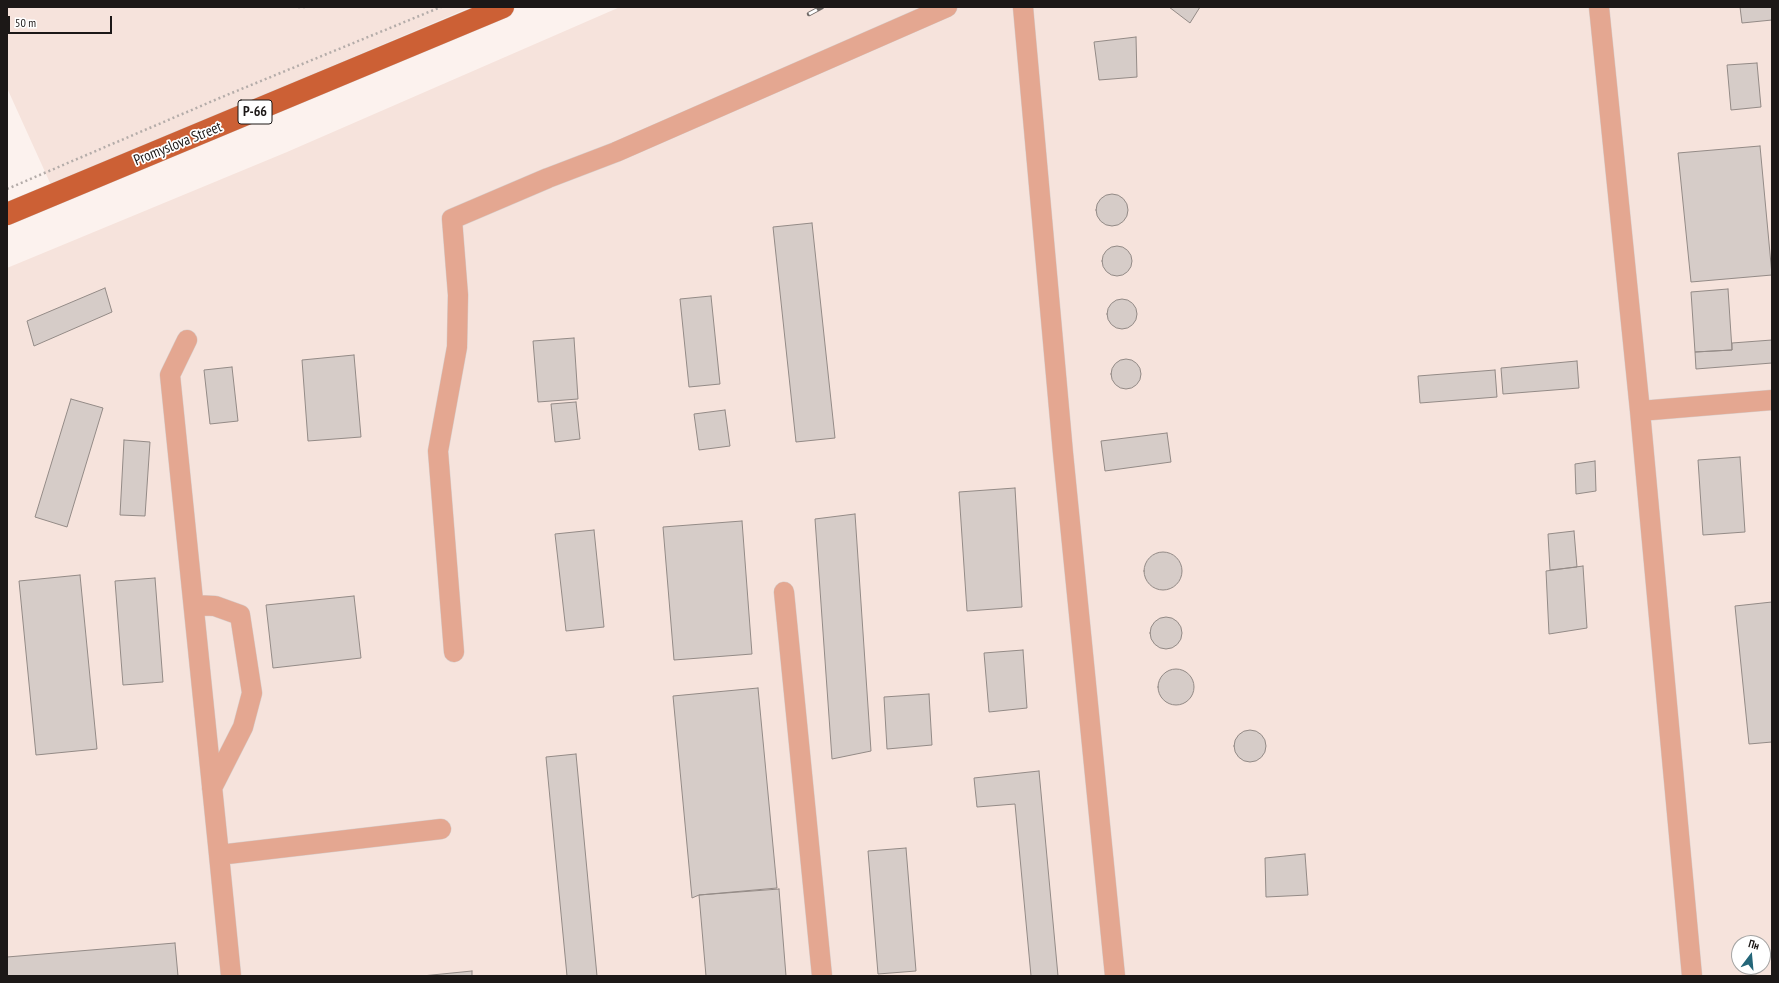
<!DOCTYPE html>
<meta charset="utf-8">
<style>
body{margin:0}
#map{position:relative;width:1779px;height:983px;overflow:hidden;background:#fcf2ee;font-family:"PT Sans Narrow",sans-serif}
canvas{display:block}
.frame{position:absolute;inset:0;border:8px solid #1c1817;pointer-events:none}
.north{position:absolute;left:1731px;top:935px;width:40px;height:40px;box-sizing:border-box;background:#fff;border:1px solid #a4a3a2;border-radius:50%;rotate:16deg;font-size:11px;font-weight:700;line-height:16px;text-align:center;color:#1c1817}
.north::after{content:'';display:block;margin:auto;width:14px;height:18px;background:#246679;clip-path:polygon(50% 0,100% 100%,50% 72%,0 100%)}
.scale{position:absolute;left:8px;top:16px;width:104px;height:18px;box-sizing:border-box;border:2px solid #1c1817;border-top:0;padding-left:5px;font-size:12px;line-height:14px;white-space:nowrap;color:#1c1817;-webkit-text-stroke:3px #fff;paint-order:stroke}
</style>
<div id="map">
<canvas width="1779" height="983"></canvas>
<div class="frame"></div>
<div class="north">Пн</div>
<div class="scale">50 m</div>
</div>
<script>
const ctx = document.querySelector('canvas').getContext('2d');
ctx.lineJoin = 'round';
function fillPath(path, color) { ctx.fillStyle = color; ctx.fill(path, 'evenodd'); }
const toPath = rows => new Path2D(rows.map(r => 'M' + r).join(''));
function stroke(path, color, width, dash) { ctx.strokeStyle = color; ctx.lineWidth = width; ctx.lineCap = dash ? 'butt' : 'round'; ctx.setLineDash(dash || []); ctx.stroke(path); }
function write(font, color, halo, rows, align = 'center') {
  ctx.font = font + ' "PT Sans Narrow",sans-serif'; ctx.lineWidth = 3.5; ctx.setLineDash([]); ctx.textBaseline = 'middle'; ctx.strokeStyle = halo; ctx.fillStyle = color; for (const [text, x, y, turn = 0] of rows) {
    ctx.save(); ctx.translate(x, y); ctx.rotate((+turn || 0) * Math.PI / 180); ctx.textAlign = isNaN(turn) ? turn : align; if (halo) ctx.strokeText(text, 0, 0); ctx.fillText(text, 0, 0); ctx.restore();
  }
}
const built = toPath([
 [7,7,471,7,51,185,7,88],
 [620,7,1772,7,1772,976,7,976,7,268,287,152],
 [1739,943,1763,943,1763,967,1739,967]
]);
const building = toPath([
 [1169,7,1200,7,1190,23,1169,7],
 [1740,7,1772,7,1772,20,1742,23,1740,7],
 [1136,37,1137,77,1099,80,1094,42,1136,37],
 [1757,63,1761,107,1731,110,1727,65,1757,63],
 [1760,146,1772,275,1691,282,1678,153,1760,146],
 '1096 210a16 16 0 1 1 32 0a16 16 0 1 1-32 0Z',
 [812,223,835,438,796,442,773,227,812,223],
 '1102 261a15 15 0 1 1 30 0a15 15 0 1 1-30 0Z',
 [105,288,112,312,34,346,27,321,105,288],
 [1728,289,1732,350,1695,352,1691,292,1728,289],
 [711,296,720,384,689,387,680,299,711,296],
 '1107 314a15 15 0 1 1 30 0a15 15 0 1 1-30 0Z',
 [574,338,578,399,538,402,533,341,574,338],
 [1772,340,1772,363,1696,369,1695,352,1732,350,1732,343,1772,340],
 [354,355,361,437,308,441,302,360,354,355],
 '1111 374a15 15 0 1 1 30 0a15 15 0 1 1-30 0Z',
 [1577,361,1579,388,1503,394,1501,368,1577,361],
 [232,367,238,421,210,424,204,370,232,367],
 [1495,370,1497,397,1420,403,1418,376,1495,370],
 [71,399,103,408,67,527,35,517,71,399],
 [576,402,580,439,555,442,551,404,576,402],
 [725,410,730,446,699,450,694,414,725,410],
 [1167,433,1171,462,1105,471,1101,441,1167,433],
 [124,440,150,442,145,516,120,515,124,440],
 [1740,457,1745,532,1703,535,1698,460,1740,457],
 [1595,461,1596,491,1576,494,1575,464,1595,461],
 [1015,488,1022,607,967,611,959,492,1015,488],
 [855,514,871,751,832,759,815,519,855,514],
 [742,521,752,654,674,660,663,527,742,521],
 [594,530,604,627,566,631,555,534,594,530],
 [1574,531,1577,567,1550,570,1548,534,1574,531],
 '1144 571a19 19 0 1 1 38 0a19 19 0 1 1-38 0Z',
 [1583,566,1587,628,1549,634,1546,571,1583,566],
 [80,575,97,749,36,755,19,581,80,575],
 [155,578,163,682,123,685,115,581,155,578],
 [354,596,361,658,273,668,266,605,354,596],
 [1772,602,1772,742,1749,744,1735,606,1772,602],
 '1150 633a16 16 0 1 1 32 0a16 16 0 1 1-32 0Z',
 [1023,650,1027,708,989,712,984,653,1023,650],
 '1158 687a18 18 0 1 1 36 0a18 18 0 1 1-36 0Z',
 [758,688,777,888,699,895,692,898,673,696,758,688],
 [929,694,932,745,887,749,884,697,929,694],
 '1234 746a16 16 0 1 1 32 0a16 16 0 1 1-32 0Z',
 [576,754,597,976,567,976,546,757,576,754],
 [1039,771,1058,976,1031,976,1015,804,977,807,974,778,1039,771],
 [906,848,916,971,878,974,868,851,906,848],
 [1305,854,1308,895,1266,897,1265,858,1305,854],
 [779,889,786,976,706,976,699,895,779,889],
 [175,943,178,976,7,976,7,957,175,943],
 [472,971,472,976,422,976,472,971]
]);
const path = toPath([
 [298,7,307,7],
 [7,189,222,97,441,7]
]);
const minor = toPath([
 [1023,7,1063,453,1115,976],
 [1599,7,1640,411,1692,976],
 [187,340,170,375,219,855],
 [1640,411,1772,400],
 [784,592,822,976],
 [194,605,215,606,240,615,252,693,243,727,212,788],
 [454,652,438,451,457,347,458,295,452,219,548,178,616,152,947,7],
 [231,976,219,855,441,829]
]);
const major = toPath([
 [7,214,503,7]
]);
const rail = toPath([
 [809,14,822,7]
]);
const shields = [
 [255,112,34]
];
const shieldNames = [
 ["Р-66",255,112]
];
const streetNames = [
 ["Promyslova Street",178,144,-22]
];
fillPath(built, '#f6e3dc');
fillPath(building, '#d6ccc8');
stroke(building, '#948b87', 1);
stroke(minor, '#d8cfcc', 21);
stroke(major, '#d8cfcc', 23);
stroke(path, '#b4aca9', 2.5, [2, 3]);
stroke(minor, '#e4a791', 20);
stroke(major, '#cc6035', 22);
stroke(rail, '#716b68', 4.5);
stroke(rail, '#fff', 3, [9]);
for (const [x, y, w] of shields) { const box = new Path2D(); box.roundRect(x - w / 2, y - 12, w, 24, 3); ctx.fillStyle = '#fff'; ctx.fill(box); stroke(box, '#1c1817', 1); }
write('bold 14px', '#1c1817', null, shieldNames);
write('15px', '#1c1817', '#fff', streetNames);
</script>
